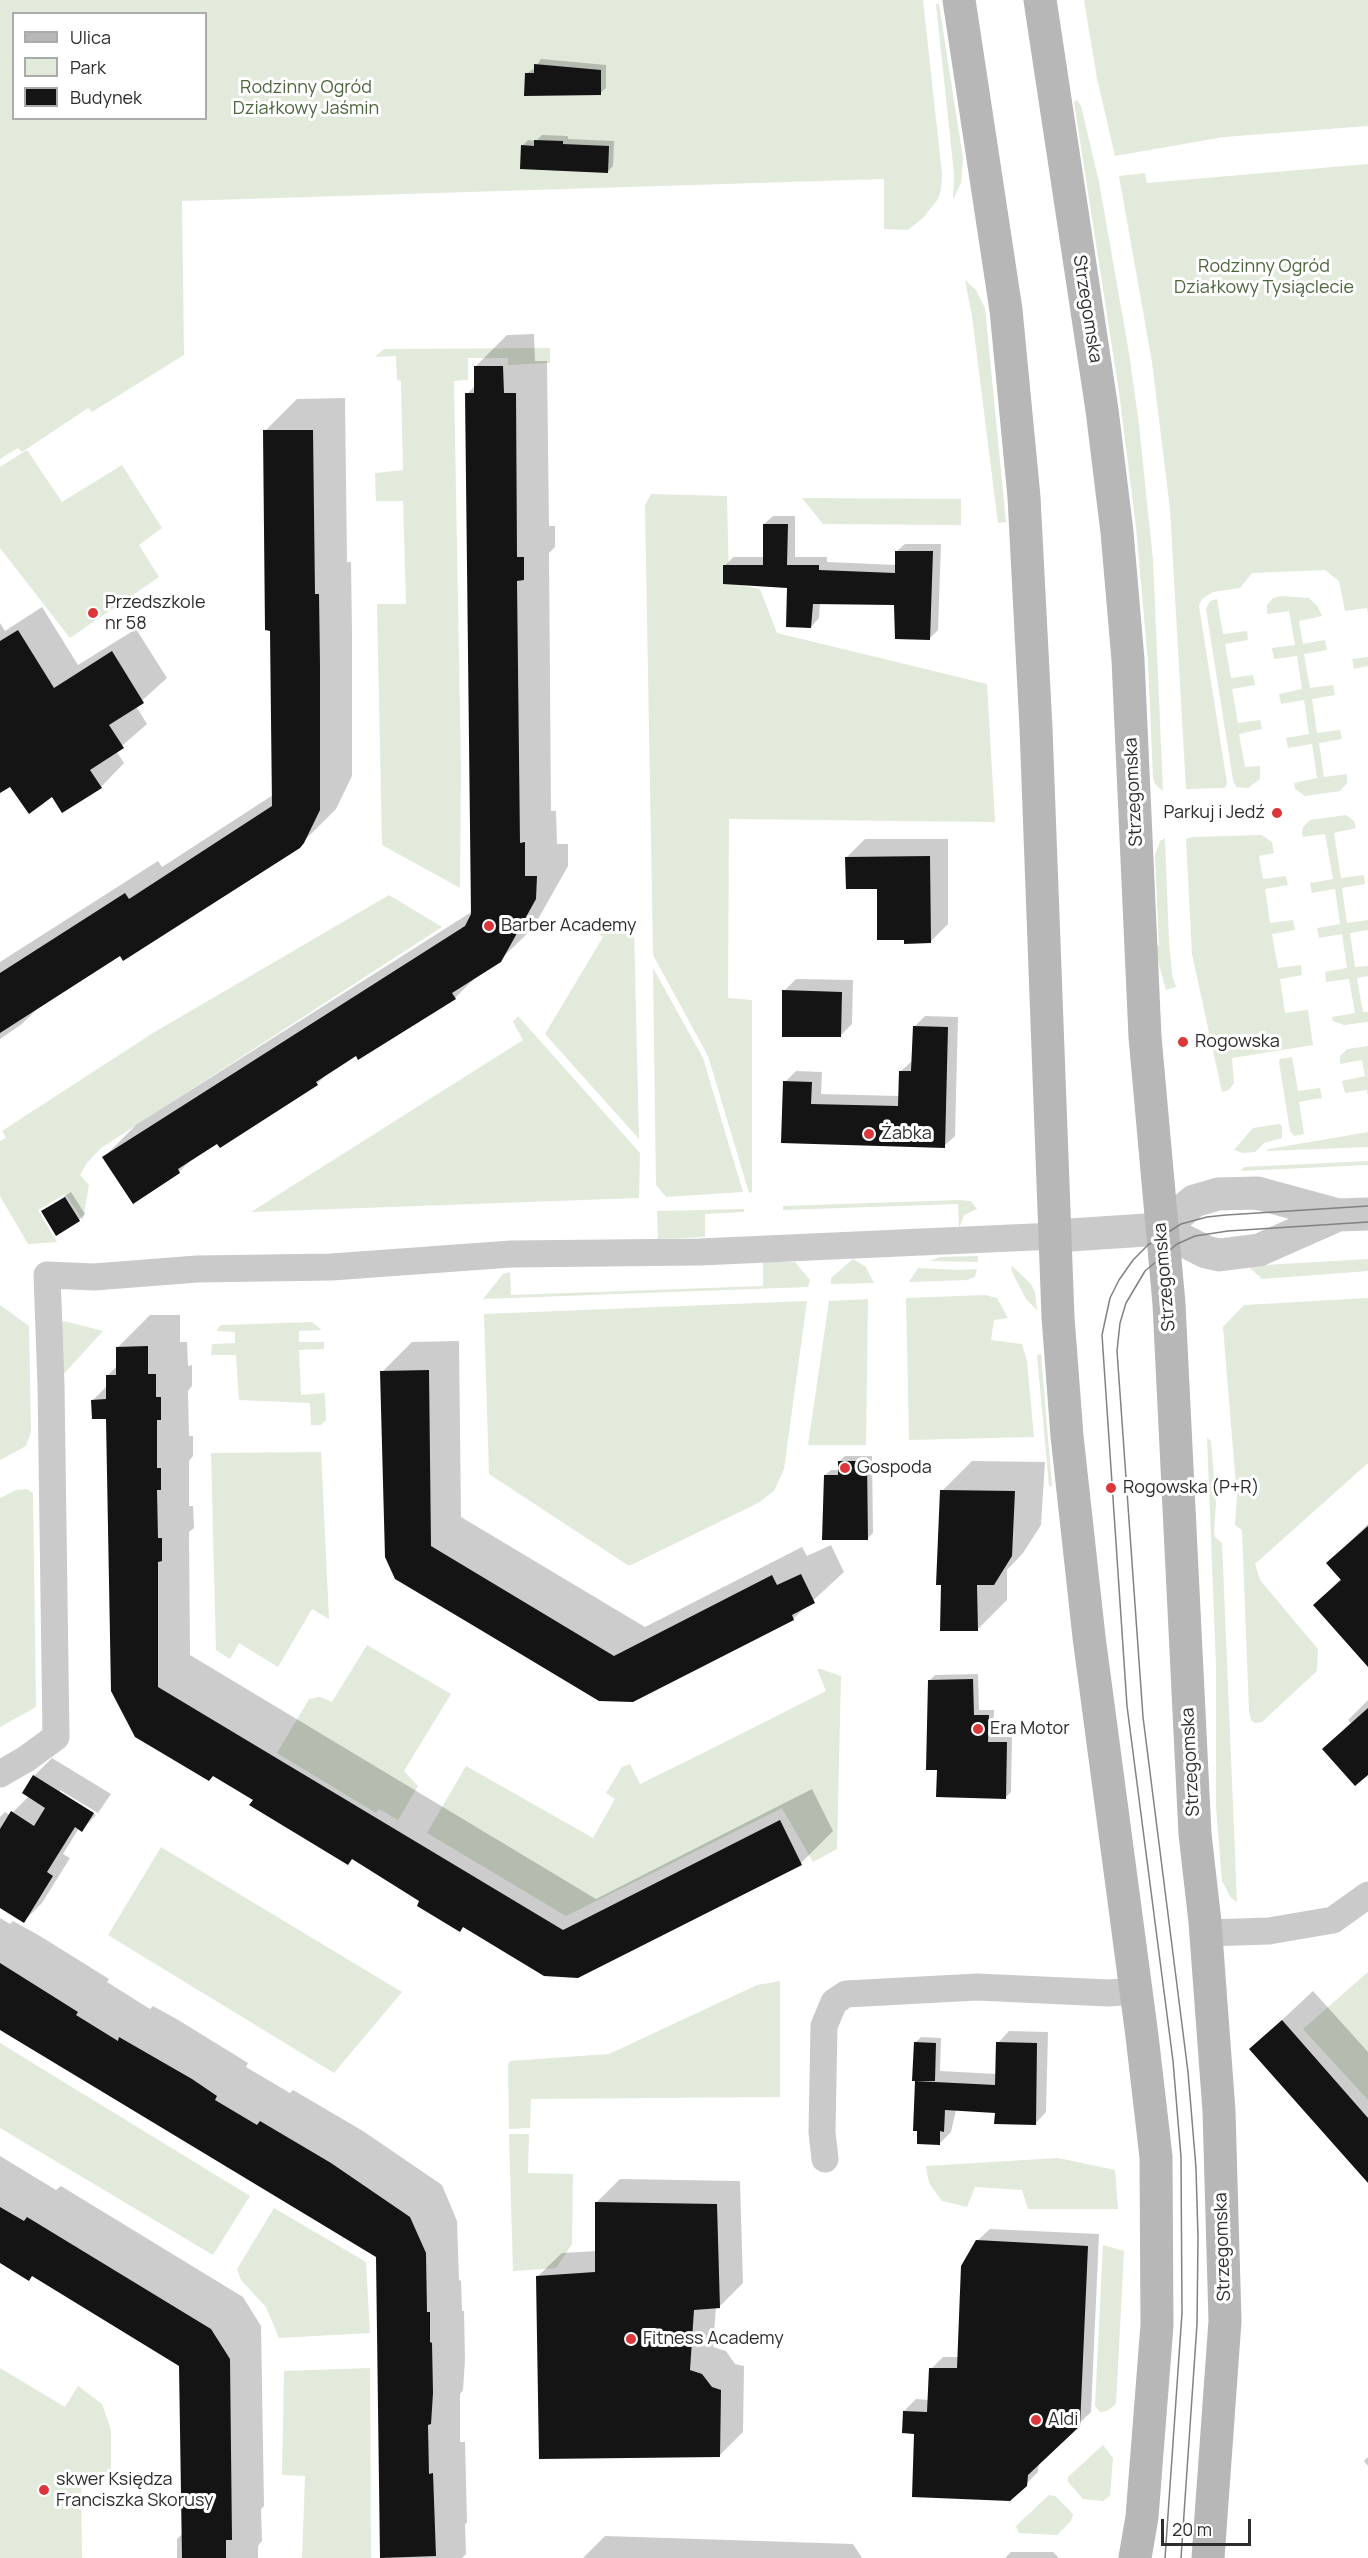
<!DOCTYPE html>
<meta charset="utf-8">
<style>
body{margin:0}
#map{position:relative;width:1368px;height:2558px;overflow:hidden;background:#fff;font-family:Manrope,sans-serif}
canvas{display:block}
.legend{position:absolute;left:12px;top:12px;width:195px;height:108px;box-sizing:border-box;background:#fff;border:2px solid #ababab;margin:0;padding:8px 10px;list-style:none;font-size:18px;color:#2d2d2d}
.legend li{display:flex;align-items:center;gap:12px;height:30px}
.legend b{width:30px;border:2px solid #ababab}
.scale{position:absolute;left:1161px;top:2519px;width:90px;height:27px;box-sizing:border-box;border:3px solid #2d2d2d;border-top:0;padding-left:8px;font-size:18px;line-height:21px;white-space:nowrap;color:#2d2d2d;-webkit-text-stroke:4px #fff;paint-order:stroke}
</style>
<div id="map">
<canvas width="1368" height="2558"></canvas>
<ul class="legend">
<li><b style="height:8px;background:#b7b7b7"></b>Ulica</li>
<li><b style="height:16px;background:#e2eadb"></b>Park</li>
<li><b style="height:16px;background:#141414"></b>Budynek</li>
</ul>
<div class="scale">20 m</div>
</div>
<script>
const ctx = document.querySelector('canvas').getContext('2d');
ctx.lineJoin = 'round';
function fillPath(path, color) { ctx.fillStyle = color; ctx.fill(path, 'evenodd'); }
const toPath = rows => new Path2D(rows.map(r => 'M' + r).join(''));
function stroke(path, color, width, dash) { ctx.strokeStyle = color; ctx.lineWidth = width; ctx.lineCap = dash ? 'butt' : 'round'; ctx.setLineDash(dash || []); ctx.stroke(path); }
function write(font, color, halo, rows, align = 'center') {
  ctx.font = font + ' Manrope,sans-serif'; ctx.lineWidth = 6; ctx.setLineDash([]); ctx.textBaseline = 'middle'; ctx.strokeStyle = halo; ctx.fillStyle = color; for (const [text, x, y, turn = 0] of rows) {
    ctx.save(); ctx.translate(x, y); ctx.rotate((+turn || 0) * Math.PI / 180); ctx.textAlign = isNaN(turn) ? turn : align; if (halo) ctx.strokeText(text, 0, 0); ctx.fillText(text, 0, 0); ctx.restore();
  }
}
const green = toPath([
 [0,0,923,0,942,174,941,189,938,199,924,217,908,230,884,229,884,179,182,201,184,355,92,412,88,408,22,452,18,448,0,459],
 [14,14,206,14,206,118,14,118],
 [1084,0,1368,0,1368,126,1224,137,1115,156,1097,78],
 [936,4,939,4,963,158,961,183,953,200,954,174],
 [1077,100,1081,106,1099,182,1129,353,1139,425,1153,560,1163,791,1155,784,1153,778,1148,662,1136,527,1119,392,1074,102],
 [1368,164,1368,614,1367,608,1345,611,1339,581,1325,570,1252,573,1240,588,1213,592,1202,599,1199,606,1227,783,1225,788,1186,789,1170,509,1152,362,1119,176,1145,173,1147,183],
 [965,280,976,290,985,308,1006,522,998,523,972,316],
 [550,348,550,363,508,365,508,358,468,358,468,380,454,381,461,768,460,888,382,845,377,604,406,604,403,501,376,501,375,473,403,470,401,381,397,380,396,356,375,357,384,349],
 [27,450,62,502,122,465,162,528,139,545,159,577,70,638,0,548,0,467],
 [651,494,727,496,729,583,760,589,777,633,987,684,995,822,729,819,728,998,752,1000,752,1192,749,1193,708,1056,653,955,645,505],
 [802,498,961,499,961,525,823,524],
 [1282,596,1309,598,1318,607,1322,616,1299,621,1303,644,1325,640,1327,650,1304,654,1310,688,1333,685,1335,695,1312,699,1317,733,1340,730,1342,739,1319,743,1324,777,1347,774,1347,783,1340,791,1305,796,1295,789,1294,783,1317,778,1312,744,1288,748,1286,738,1309,734,1304,700,1281,704,1279,694,1302,689,1297,656,1274,659,1272,648,1295,645,1289,611,1267,614,1267,605,1273,598],
 [1217,599,1223,634,1247,631,1248,640,1225,644,1231,678,1253,675,1255,685,1232,689,1238,723,1260,720,1262,729,1239,734,1245,767,1260,766,1260,779,1248,788,1236,787,1233,780,1206,609,1210,601],
 [1368,657,1368,666,1354,669,1352,659],
 [1346,815,1354,821,1356,828,1334,833,1341,878,1364,875,1365,884,1342,888,1347,923,1368,920,1368,930,1350,933,1355,967,1368,966,1368,976,1357,978,1363,1012,1368,1012,1368,1022,1344,1025,1333,1021,1332,1017,1355,1013,1349,979,1326,982,1325,972,1347,968,1342,934,1319,938,1317,928,1340,924,1335,889,1312,893,1310,883,1333,879,1325,834,1303,837,1302,833,1303,827,1310,820],
 [1262,835,1272,842,1274,853,1259,856,1263,879,1286,876,1288,885,1265,889,1270,923,1293,920,1295,930,1272,934,1278,968,1301,965,1302,975,1280,979,1285,1013,1308,1010,1313,1045,1232,1058,1234,1083,1229,1090,1222,1092,1192,954,1186,839,1192,837],
 [1165,838,1169,942,1172,975,1176,987,1166,990,1157,957,1156,946,1159,945,1155,855,1160,841],
 [389,895,442,927,101,1148,87,1163,80,1175,89,1185,83,1220,65,1194,38,1210,57,1242,28,1244,0,1196,0,1141,6,1138,2,1131,153,1033],
 [629,922,634,928,639,1139,545,1034,603,937,586,925],
 [653,968,703,1058,743,1192,666,1197,656,1185],
 [518,1016,640,1153,639,1198,251,1212,523,1040,513,1022],
 [1368,1046,1368,1097,1367,1090,1345,1093,1342,1081,1365,1076,1362,1060,1340,1064,1340,1056,1347,1049],
 [1292,1057,1298,1091,1320,1088,1322,1098,1299,1102,1304,1134,1294,1136,1290,1131,1279,1062,1280,1059],
 [1279,1124,1282,1126,1282,1138,1264,1143,1255,1152,1243,1153,1234,1150,1253,1128],
 [1368,1132,1368,1147,1266,1151,1269,1149],
 [1368,1161,1368,1165,1241,1171,1244,1167],
 [959,1200,971,1201,977,1209,964,1215,959,1228,958,1204,783,1210,783,1206],
 [744,1209,744,1212,705,1214,705,1237,658,1239,657,1211],
 [978,1256,978,1262,930,1261,940,1257],
 [853,1259,866,1267,874,1283,831,1284,831,1278],
 [1368,1259,1368,1271,1262,1279,1248,1266],
 [763,1262,795,1262,810,1280,808,1287,483,1299,503,1274,510,1272,511,1295,763,1286],
 [1011,1265,1031,1284,1035,1292,1037,1310,1026,1299,1012,1272],
 [918,1268,960,1270,977,1269,975,1277,967,1280,909,1282],
 [985,1295,997,1298,1008,1318,994,1320,991,1340,1022,1344,1027,1361,1034,1437,909,1440,906,1298],
 [1368,1298,1368,1463,1255,1564,1260,1580,1318,1649,1317,1671,1262,1722,1255,1723,1251,1720,1249,1711,1242,1530,1235,1525,1237,1498,1223,1327,1244,1305],
 [868,1299,866,1445,808,1445,829,1301],
 [807,1301,784,1469,774,1491,758,1503,629,1566,489,1474,484,1314],
 [0,1305,29,1326,31,1432,26,1446,0,1460],
 [64,1321,103,1331,61,1377,61,1322],
 [312,1322,322,1330,299,1331,299,1342,324,1342,324,1349,299,1350,301,1395,325,1393,326,1420,321,1425,311,1425,310,1403,239,1400,236,1355,211,1355,212,1344,235,1343,235,1332,217,1331,218,1328,221,1325],
 [1041,1354,1052,1486,1049,1486,1037,1355],
 [1207,1438,1211,1441,1216,1504,1214,1531,1215,1537,1222,1543,1237,1902,1231,1898,1222,1881,1216,1807,1216,1665],
 [321,1452,329,1619,312,1609,278,1667,239,1643,230,1659,216,1650,211,1453],
 [27,1489,33,1493,36,1707,0,1727,0,1498,16,1490],
 [367,1645,451,1694,404,1771,418,1786,398,1820,379,1809,376,1813,277,1753,309,1699,320,1697,332,1702],
 [817,1669,821,1669,841,1676,837,1849,813,1862,782,1808,566,1916,427,1833,466,1766,593,1838,615,1799,606,1793,622,1767,630,1764,640,1784,705,1752,826,1691],
 [161,1847,402,1992,334,2073,108,1935],
 [1368,1972,1368,2100,1303,2029],
 [780,1981,780,2097,531,2099,530,2128,509,2129,508,2066,510,2061,609,2054,757,1985],
 [0,2043,250,2196,213,2255,0,2128],
 [509,2134,529,2134,528,2173,573,2174,572,2244,556,2268,513,2271],
 [1058,2158,1115,2170,1118,2209,1028,2209,1022,2190,975,2187,967,2207,942,2201,929,2183,926,2166],
 [274,2208,366,2262,370,2333,279,2338,266,2307,241,2280,237,2269],
 [1103,2245,1124,2251,1116,2404,1107,2411,1100,2412,1095,2406],
 [0,2368,65,2407,78,2386,102,2404,111,2430,111,2475,81,2478,82,2558,0,2558],
 [370,2368,371,2558,302,2558,305,2476,282,2475,284,2371],
 [1103,2445,1113,2458,1110,2496,1103,2501,1083,2499,1068,2482,1068,2477],
 [1049,2495,1055,2496,1073,2514,1071,2521,1057,2535,1019,2533,1016,2526]
]);
const shadow = toPath([
 [541,59,606,65,606,88,600,93,526,74,535,68],
 [542,135,568,136,568,139,614,141,613,166,608,171,522,146,528,140,536,141],
 [534,334,535,361,547,361,549,526,555,526,555,547,549,553,551,811,556,811,557,844,568,844,568,866,533,928,500,960,478,975,455,998,356,1054,331,1070,317,1084,218,1141,195,1156,179,1172,133,1202,104,1157,136,1125,473,911,467,394,476,385,475,367,507,335],
 [345,398,347,562,351,562,352,632,352,776,336,809,303,842,41,1005,22,1024,0,1039,0,962,158,861,162,867,273,795,271,629,265,431,297,399],
 [773,516,795,516,795,557,827,557,827,562,896,565,896,552,905,544,941,544,938,630,930,638,896,603,820,603,819,618,811,627,789,587,725,566,733,557,764,557,764,524],
 [42,607,78,665,136,629,167,678,136,706,147,724,116,751,124,763,101,787,52,795,11,785,0,792,0,623,5,631],
 [865,839,948,839,948,924,930,942,847,857],
 [796,979,853,980,852,1024,840,1036,784,991],
 [925,1016,958,1017,955,1136,944,1146,783,1141,785,1082,796,1071,822,1072,821,1094,900,1096,901,1071,912,1061,914,1027],
 [71,1192,85,1214,79,1220,43,1211],
 [150,1315,180,1315,180,1342,187,1342,188,1366,192,1365,192,1386,188,1391,189,1436,193,1436,193,1456,189,1461,189,1506,193,1506,194,1528,189,1532,190,1655,596,1899,812,1789,833,1831,801,1863,577,1977,421,1900,353,1858,348,1863,255,1799,214,1775,136,1736,108,1418,93,1400,107,1386,107,1376,118,1365,118,1347],
 [459,1341,461,1517,645,1627,802,1547,807,1556,831,1545,844,1572,793,1619,633,1700,396,1577,382,1372,412,1342],
 [845,1456,872,1456,873,1533,867,1539,825,1475,831,1470,840,1470,839,1462],
 [972,1461,1045,1462,1041,1525,1023,1553,1007,1570,1007,1600,977,1630,942,1491],
 [1368,1524,1368,1665,1315,1605,1341,1578,1328,1563],
 [978,1674,979,1710,994,1710,993,1737,1012,1737,1011,1792,1005,1798,930,1680,935,1675],
 [1368,1700,1368,1773,1324,1749,1351,1723,1348,1720],
 [52,1758,111,1794,98,1813,60,1790,60,1794,96,1815,82,1830,79,1828,63,1854,70,1858,42,1903,24,1921,0,1906,0,1817,5,1812,10,1815,29,1796,34,1776],
 [0,1918,10,1924,13,1921,40,1936,109,1979,107,1982,150,2009,153,2006,180,2021,248,2063,246,2067,290,2093,293,2090,363,2131,442,2185,457,2221,459,2280,461,2281,462,2311,464,2311,465,2360,463,2390,460,2394,460,2442,465,2442,467,2523,465,2524,466,2554,462,2558,382,2558,377,2256,0,2028],
 [1313,1991,1368,2052,1368,2181,1251,2049],
 [1009,2031,1048,2032,1046,2112,1035,2124,996,2112,956,2110,951,2132,939,2144,916,2082,919,2079,915,2043,921,2037,941,2038,940,2071,997,2074,998,2043],
 [0,2156,56,2190,61,2186,243,2297,261,2326,264,2506,261,2509,262,2541,258,2546,258,2558,177,2558,177,2539,183,2533,181,2365,33,2275,0,2261],
 [620,2179,740,2181,743,2283,719,2307,716,2307,713,2347,726,2351,735,2364,744,2366,743,2432,719,2456,538,2276,562,2253,596,2251,596,2203],
 [990,2229,1099,2234,1091,2412,1039,2462,1038,2472,1026,2484,916,2433,904,2411,916,2399,929,2400,931,2369,943,2357,959,2357,977,2241],
 [1368,2457,1368,2466,1364,2461],
 [605,2536,853,2544,862,2558,583,2558],
 [1011,2552,1053,2552,1059,2558,1005,2558]
]);
const building = toPath([
 [534,64,601,70,601,95,524,96,525,73,534,73],
 [534,140,563,141,563,144,609,146,608,173,520,169,521,145,534,146],
 [474,366,503,366,504,393,516,393,517,557,524,557,524,580,517,581,520,843,525,842,525,876,537,876,536,899,501,962,452,993,456,999,358,1060,356,1056,316,1082,318,1085,220,1148,217,1144,178,1169,180,1173,133,1204,102,1157,465,926,471,914,465,393,474,393],
 [263,430,313,430,315,594,319,594,320,665,320,810,304,843,300,848,123,961,120,956,0,1033,0,973,125,893,129,899,272,806,270,631,265,630],
 [763,524,788,524,787,565,819,565,819,570,895,573,895,551,933,551,930,640,895,639,894,605,813,604,811,628,786,627,787,588,723,584,723,565,763,565],
 [18,630,54,688,112,651,144,703,109,725,124,748,90,770,102,788,62,813,52,797,29,814,10,787,0,793,0,641],
 [930,856,931,943,904,944,904,940,877,940,877,889,846,889,845,857],
 [782,990,842,992,841,1037,782,1037],
 [913,1026,948,1027,945,1148,781,1143,783,1081,812,1082,811,1104,898,1106,899,1071,911,1071],
 [65,1197,80,1221,56,1236,41,1211],
 [148,1346,148,1374,156,1374,156,1397,161,1397,161,1420,157,1420,157,1468,161,1468,161,1490,157,1490,158,1538,162,1538,162,1561,158,1562,158,1687,563,1930,780,1820,802,1865,578,1978,544,1976,463,1927,460,1932,417,1906,419,1901,352,1859,348,1865,249,1805,253,1800,213,1776,209,1781,135,1737,111,1691,106,1419,92,1419,91,1400,106,1399,106,1375,116,1375,116,1347],
 [429,1370,431,1546,614,1656,772,1575,777,1585,801,1574,815,1603,792,1615,794,1620,633,1702,599,1701,474,1626,395,1579,385,1557,380,1371],
 [838,1461,867,1461,868,1540,822,1540,824,1475,838,1475],
 [940,1490,1015,1491,1012,1556,994,1585,977,1585,978,1631,940,1631,941,1585,936,1585],
 [1368,1526,1368,1667,1313,1605,1341,1580,1326,1563],
 [973,1679,974,1715,989,1715,988,1742,1007,1742,1006,1799,936,1797,937,1770,926,1770,928,1680],
 [1368,1708,1368,1775,1355,1786,1322,1749],
 [33,1775,94,1813,82,1832,75,1827,47,1872,53,1876,24,1923,0,1908,0,1829,11,1811,34,1826,45,1808,22,1793],
 [0,1963,78,2012,76,2015,118,2041,119,2037,192,2079,217,2096,215,2100,257,2125,260,2121,331,2163,410,2217,426,2253,427,2312,430,2312,430,2342,432,2343,433,2393,431,2424,428,2425,429,2474,433,2473,436,2556,380,2558,376,2257,0,2030],
 [1282,2020,1368,2118,1368,2183,1249,2049],
 [914,2042,936,2043,935,2081,912,2081],
 [996,2042,1037,2043,1036,2125,994,2124,995,2113,945,2110,944,2132,940,2131,940,2145,917,2144,917,2131,913,2131,915,2081,995,2085],
 [595,2202,717,2204,720,2308,694,2310,690,2370,702,2374,712,2387,721,2390,720,2457,539,2459,536,2276,595,2272],
 [0,2207,24,2221,27,2217,211,2329,230,2359,232,2540,226,2540,226,2558,182,2558,179,2366,32,2276,29,2281,0,2263],
 [976,2240,1088,2246,1080,2426,1028,2475,1027,2486,1010,2501,912,2497,914,2434,902,2433,903,2411,927,2412,929,2368,957,2368,961,2266]
]);
const minor = toPath([
 [0,1774,26,1759,56,1737,51,1385,47,1275,94,1277,197,1269,332,1267,511,1254,700,1252,1055,1236],
 [1206,1933,1269,1931,1333,1920,1368,1895],
 [825,2159,822,2132,824,2026,834,2002,846,1994,977,1987,1108,1993,1136,1991]
]);
const tertiary = toPath([
 [1161,1229,1194,1201,1218,1194,1257,1193,1338,1215,1368,1214],
 [1055,1236,1161,1229,1206,1252,1219,1255,1259,1250,1338,1215]
]);
const secondary = toPath([
 [959,0,1006,310,1024,497,1036,728,1058,1317,1067,1436,1089,1637,1142,2036,1156,2157,1157,2325,1142,2517,1135,2558],
 [1040,0,1102,410,1117,532,1128,660,1145,1037,1169,1304,1195,1834,1205,1922,1219,2111,1225,2321,1208,2558]
]);
const tram = toPath([
 [1165,2558,1182,2313,1181,2157,1173,2061,1127,1706,1102,1335,1110,1298,1119,1280,1133,1260,1148,1245,1181,1224,1207,1217,1226,1215,1368,1206],
 [1181,2558,1197,2324,1198,2238,1196,2168,1188,2072,1143,1717,1117,1351,1120,1323,1126,1303,1145,1271,1177,1244,1195,1236,1228,1231,1368,1222]
]);
const markers = [
 [93,613,6,"#db373a"],
 [1277,813,6,"#db373a"],
 [489,926,6,"#db373a"],
 [1183,1042,6,"#db373a"],
 [869,1134,6,"#db373a"],
 [845,1468,6,"#db373a"],
 [1111,1488,6,"#db373a"],
 [978,1729,6,"#db373a"],
 [631,2339,6,"#db373a"],
 [1036,2420,6,"#db373a"],
 [44,2490,6,"#db373a"]
];
const parkNames = [
 ["Rodzinny Ogród",306,88],
 ["Działkowy Jaśmin",306,109],
 ["Rodzinny Ogród",1264,267],
 ["Działkowy Tysiąclecie",1264,288]
];
const streetNames = [
 ["Strzegomska",1087,309,81],
 ["Strzegomska",1134,792,-93],
 ["Strzegomska",1165,1277,-95],
 ["Strzegomska",1191,1762,-93],
 ["Strzegomska",1223,2247,-92]
];
const poiNames = [
 ["Przedszkole",105,603],
 ["nr 58",105,624],
 ["Parkuj i Jedź",1265,813,"right"],
 ["Barber Academy",501,926],
 ["Rogowska",1195,1042],
 ["Żabka",881,1134],
 ["Gospoda",857,1468],
 ["Rogowska (P+R)",1123,1488],
 ["Era Motor",990,1729],
 ["Fitness Academy",643,2339],
 ["Aldi",1048,2420],
 ["skwer Księdza",56,2480],
 ["Franciszka Skorusy",56,2501]
];
fillPath(green, '#e2eadb');
fillPath(shadow, '#0003');
fillPath(building, '#141414');
stroke(minor, '#cacaca', 27);
stroke(tertiary, '#cacaca', 33);
stroke(secondary, '#b7b7b7', 33);
stroke(tram, '#828282', 1.5);
for (const [x, y, r, color] of markers) { const dot = new Path2D(); dot.arc(x, y, r, 0, 2 * Math.PI); ctx.fillStyle = color; ctx.fill(dot); stroke(dot, '#fff', 2); }
write('18px', '#4d653d', '#fff', parkNames);
write('18px', '#2d2d2d', '#fff', streetNames);
write('18px', '#2d2d2d', '#fff', poiNames, 'left');
</script>
